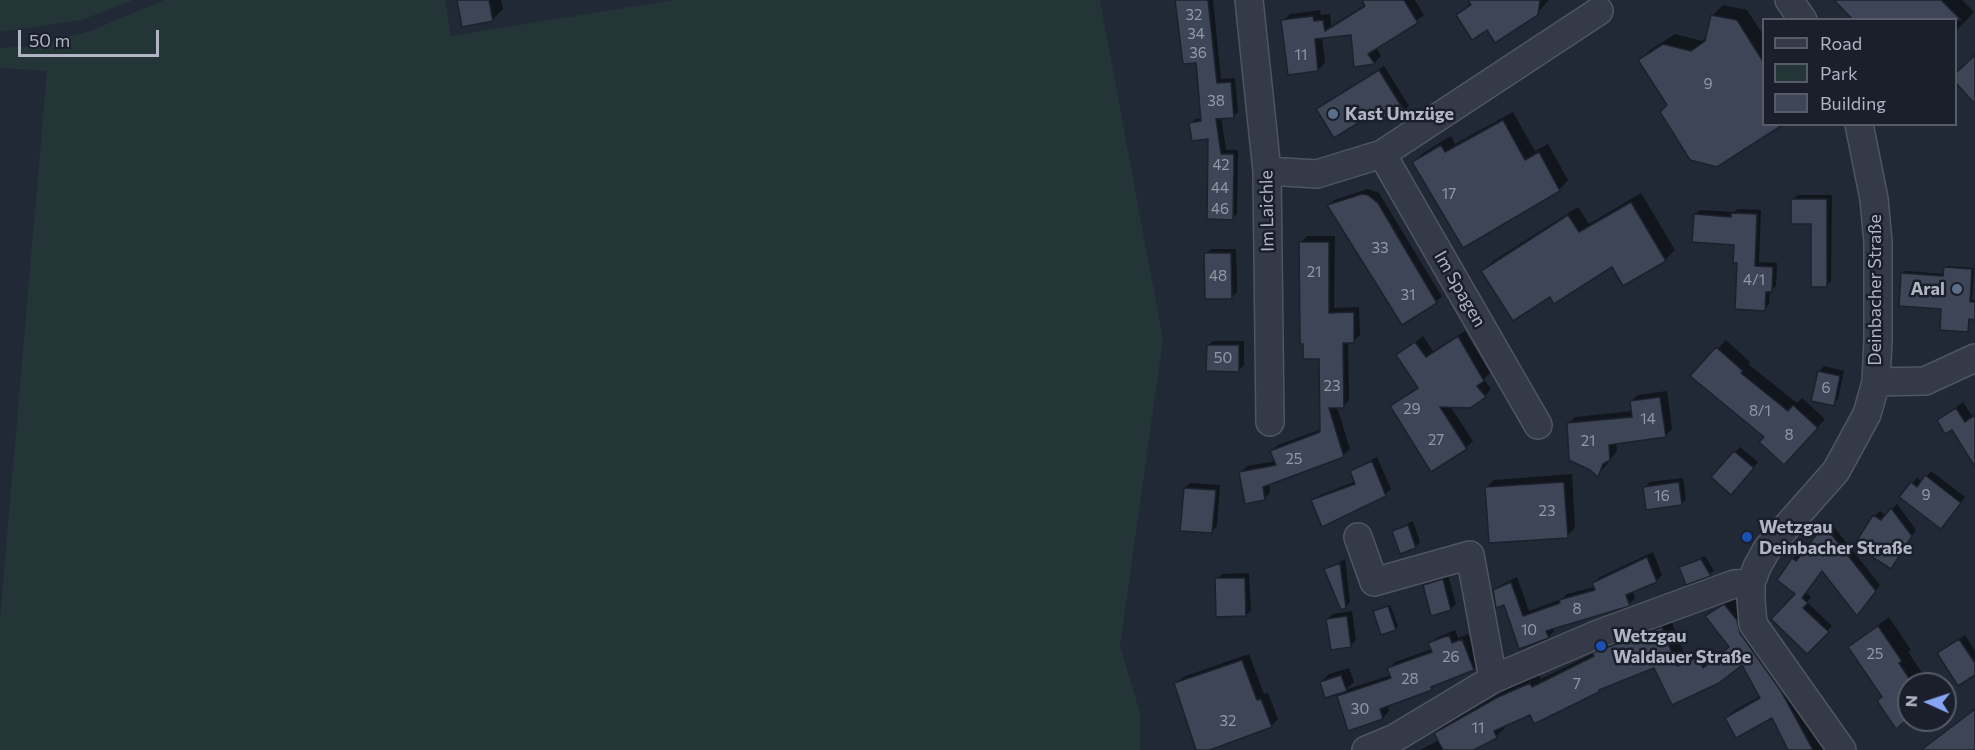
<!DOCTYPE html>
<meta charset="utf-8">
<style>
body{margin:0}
#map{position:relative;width:1975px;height:750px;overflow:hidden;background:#212836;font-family:Commissioner,sans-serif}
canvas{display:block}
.legend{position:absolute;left:1762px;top:18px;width:195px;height:108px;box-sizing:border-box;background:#1a1f2b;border:2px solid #565b68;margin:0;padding:8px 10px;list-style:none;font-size:18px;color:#afb5c3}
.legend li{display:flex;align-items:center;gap:12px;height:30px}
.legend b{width:30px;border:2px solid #565b68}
.north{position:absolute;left:1897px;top:672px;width:60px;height:60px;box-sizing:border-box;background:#1a1f2b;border:2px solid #565b68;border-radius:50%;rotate:273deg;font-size:16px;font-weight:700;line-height:24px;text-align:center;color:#afb5c3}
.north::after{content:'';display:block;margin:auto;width:21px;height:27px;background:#85a4f2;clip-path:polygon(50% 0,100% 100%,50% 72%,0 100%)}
.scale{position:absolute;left:18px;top:30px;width:141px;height:27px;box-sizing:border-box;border:3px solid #afb5c3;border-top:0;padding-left:8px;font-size:18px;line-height:21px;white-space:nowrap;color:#afb5c3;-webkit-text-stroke:4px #1a1f2b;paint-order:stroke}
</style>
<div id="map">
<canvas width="1975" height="750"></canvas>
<ul class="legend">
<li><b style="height:8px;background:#343a47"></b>Road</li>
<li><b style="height:16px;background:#243538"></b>Park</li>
<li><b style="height:16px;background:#3d4556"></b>Building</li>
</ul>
<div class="north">N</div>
<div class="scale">50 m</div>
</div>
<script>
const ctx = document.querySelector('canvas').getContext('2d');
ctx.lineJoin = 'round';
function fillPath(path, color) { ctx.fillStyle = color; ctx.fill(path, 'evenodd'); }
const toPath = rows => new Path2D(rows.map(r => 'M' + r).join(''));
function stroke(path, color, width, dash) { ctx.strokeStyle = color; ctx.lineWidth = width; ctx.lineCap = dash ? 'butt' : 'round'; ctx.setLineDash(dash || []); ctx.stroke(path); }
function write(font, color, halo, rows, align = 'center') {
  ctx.font = font + ' Commissioner,sans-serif'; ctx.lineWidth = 5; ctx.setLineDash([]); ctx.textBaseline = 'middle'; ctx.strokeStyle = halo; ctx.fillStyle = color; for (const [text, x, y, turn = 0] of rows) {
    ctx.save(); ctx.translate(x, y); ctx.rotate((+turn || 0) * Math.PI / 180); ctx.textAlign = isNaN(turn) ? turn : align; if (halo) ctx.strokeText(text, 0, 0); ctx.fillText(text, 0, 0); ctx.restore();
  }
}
const green = toPath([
 [0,0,133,0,82,20,0,32],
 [164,0,445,0,451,36,673,0,1100,0,1163,340,1120,646,1140,713,1140,750,0,750,0,618,47,71,0,68,0,48,36,46,93,30]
]);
const shadow = toPath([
 [458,0,501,0,503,9,492,20],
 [1177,0,1213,0,1221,79,1235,78,1238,112,1233,117,1221,117,1226,150,1238,150,1237,214,1232,218,1209,137,1191,124,1195,119,1202,118,1197,61],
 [1363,0,1415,0,1424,15,1376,47,1381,56,1374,63,1356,65,1353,33,1322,37,1325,63,1318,70,1283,21,1290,14,1320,10,1321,15,1330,14,1331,26,1366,4],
 [1469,0,1549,0,1537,13,1488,28,1458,15,1471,3],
 [1836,0,1962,0,1974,12,1956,31,1956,20],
 [1723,5,1747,10,1764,36,1764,124,1716,165,1669,105,1640,60,1650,50,1675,34,1702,41,1707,37,1712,16],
 [1384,66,1409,106,1404,111,1388,114,1374,111,1318,109],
 [1513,112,1535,151,1548,144,1568,180,1559,190,1414,162,1423,153,1451,136,1455,144],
 [1368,189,1379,193,1442,297,1403,323,1329,205,1334,200],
 [1641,193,1675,250,1665,260,1613,265,1550,295,1483,271,1493,261,1578,207,1589,224],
 [1798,195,1832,195,1831,281,1826,286,1813,223,1792,200],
 [1737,209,1761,210,1759,262,1777,263,1776,286,1770,291,1769,304,1764,309,1739,262,1735,244,1695,214,1700,210,1734,212],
 [1307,236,1335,236,1334,308,1359,307,1360,335,1354,341,1348,341,1349,400,1343,406,1337,407,1350,449,1343,455,1269,483,1270,492,1264,499,1241,472,1247,466,1276,461,1272,451,1278,445,1322,429,1321,357,1301,242],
 [1211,249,1236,249,1237,292,1232,297,1206,254],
 [1947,266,1974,268,1972,300,1975,300,1975,318,1970,318,1968,330,1903,273,1905,271,1945,274],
 [1465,331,1490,373,1484,379,1491,389,1485,396,1450,406,1473,441,1466,448,1392,406,1418,387,1398,355,1423,336,1433,351],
 [1726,340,1750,362,1748,364,1797,403,1802,398,1825,419,1793,454,1692,376],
 [1213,341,1244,341,1244,365,1239,370,1208,346],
 [1824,366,1844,371,1838,399,1833,404,1819,372],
 [1667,391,1672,429,1665,436,1616,442,1617,451,1598,475,1568,424,1575,417,1633,411,1631,401,1638,395],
 [1963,402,1972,416,1975,414,1975,464,1952,428,1939,421],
 [1740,447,1758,462,1736,487,1735,452],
 [1377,457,1391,489,1385,494,1347,511,1342,518,1322,525,1313,501,1318,496,1356,481,1351,471],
 [1931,471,1965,497,1946,522,1912,483,1917,478,1922,482],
 [1572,474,1575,528,1567,536,1486,488,1494,480],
 [1683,478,1686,499,1681,504,1645,487,1650,482],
 [1190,483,1220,485,1217,526,1212,531,1185,488],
 [1897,504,1916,530,1895,562,1874,516,1880,511,1886,516],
 [1413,521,1420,542,1415,547,1393,531],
 [1830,522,1880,585,1862,609,1822,570,1806,592,1811,597,1807,602,1832,626,1807,652,1797,593,1779,580,1793,559,1798,554,1801,556],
 [1653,552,1662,575,1656,581,1632,590,1635,598,1629,604,1553,627,1554,631,1548,637,1505,603,1494,591,1501,585,1517,577,1529,611,1562,599,1567,594,1595,587,1593,583,1600,577],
 [1705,556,1714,571,1687,583,1681,567],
 [1345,559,1350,602,1345,607,1326,570],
 [1249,573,1251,610,1246,615,1217,579,1222,574],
 [1448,575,1456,604,1450,609,1424,585,1429,580],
 [1734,597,1789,682,1825,750,1790,750,1773,716,1726,718,1735,710,1760,696,1742,662,1718,682,1655,666,1599,690,1530,713,1504,725,1505,728,1496,736,1471,750,1420,750,1439,740,1436,733,1444,725,1508,689,1539,675,1541,679,1596,652,1603,645,1671,620,1686,659,1706,650,1711,661,1731,646,1707,616],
 [1390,605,1398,626,1395,629,1375,612],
 [1352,611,1356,640,1351,645,1327,619,1333,614],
 [1889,617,1911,650,1908,652,1930,684,1909,684,1909,717,1884,696,1850,647],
 [1455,630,1458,638,1468,634,1480,663,1473,669,1436,684,1431,689,1387,705,1389,711,1383,718,1339,697,1346,690,1321,682,1329,674,1349,668,1354,682,1345,690,1391,675,1389,668,1395,662,1432,649,1430,644,1436,638],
 [1965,635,1975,651,1975,673,1939,653],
 [1249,654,1264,694,1268,693,1278,719,1271,726,1206,750,1198,750,1176,684,1183,677]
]);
const building = toPath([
 [457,0,489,0,493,21,462,27,457,0],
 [1175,0,1208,0,1217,83,1231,82,1234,118,1216,119,1221,154,1234,154,1233,220,1207,219,1208,139,1192,141,1189,123,1201,121,1196,63,1183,64,1175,0],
 [1362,0,1404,0,1418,23,1368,54,1375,64,1354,67,1351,35,1315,39,1318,71,1288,75,1281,20,1313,16,1314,21,1323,20,1325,31,1365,6,1362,0],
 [1468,0,1540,0,1538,15,1495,43,1487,30,1472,40,1456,15,1471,5,1468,0],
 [1834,0,1941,0,1961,20,1853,20,1834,0],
 [1711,15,1737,20,1764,63,1764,124,1784,124,1717,167,1690,160,1660,112,1667,105,1638,60,1663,44,1691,51,1705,41,1711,15],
 [1975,55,1975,104,1956,83,1956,73,1975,55],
 [1379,70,1405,112,1391,121,1388,117,1380,122,1374,113,1334,138,1316,109,1379,70],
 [1503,120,1525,160,1539,152,1560,191,1463,248,1412,162,1441,145,1445,152,1503,120],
 [1362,194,1368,195,1378,203,1437,303,1402,325,1327,205,1362,194],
 [1791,199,1827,199,1827,287,1811,287,1811,224,1791,224,1791,199],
 [1631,202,1666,261,1623,286,1612,267,1554,304,1550,297,1513,321,1481,271,1568,215,1579,232,1631,202],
 [1731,213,1757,214,1755,266,1773,267,1772,292,1766,292,1765,311,1735,309,1737,263,1733,263,1734,245,1692,242,1694,214,1731,217,1731,213],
 [1299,242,1329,242,1329,313,1354,312,1354,343,1343,343,1344,408,1329,408,1344,457,1263,487,1265,500,1245,504,1239,472,1276,465,1270,451,1320,432,1319,359,1303,359,1303,344,1300,344,1299,242],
 [1204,253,1231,253,1232,299,1205,299,1204,253],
 [1944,267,1972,269,1970,302,1975,302,1975,320,1969,319,1968,332,1940,330,1941,309,1899,306,1901,273,1943,276,1944,267],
 [1458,336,1484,381,1477,386,1486,397,1470,408,1440,407,1467,449,1431,472,1390,406,1418,388,1396,355,1415,342,1426,357,1458,336],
 [1207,345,1239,345,1239,372,1206,371,1207,345],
 [1716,347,1743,371,1741,373,1788,411,1793,405,1818,428,1784,465,1759,442,1764,437,1690,376,1716,347],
 [1818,371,1840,376,1834,406,1811,401,1818,371],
 [1660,397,1666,437,1609,445,1610,460,1603,464,1598,477,1590,470,1569,460,1567,423,1632,417,1630,401,1660,397],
 [1956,408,1965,422,1975,415,1975,467,1952,430,1945,434,1937,420,1956,408],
 [1734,451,1754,468,1731,495,1711,477,1734,451],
 [1372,461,1386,496,1322,527,1311,500,1355,484,1350,471,1372,461],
 [1925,475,1961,503,1941,529,1899,497,1911,482,1917,487,1925,475],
 [1564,482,1568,538,1489,543,1485,487,1564,482],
 [1679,482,1682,505,1646,510,1643,487,1679,482],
 [1184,488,1216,490,1212,533,1180,531,1184,488],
 [1891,508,1912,536,1891,569,1854,545,1873,515,1881,520,1891,508],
 [1408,525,1416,548,1400,554,1392,531,1408,525],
 [1824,525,1876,591,1857,616,1822,571,1802,598,1808,603,1803,608,1829,632,1807,654,1771,619,1795,594,1777,580,1792,558,1796,561,1824,525],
 [1647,557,1657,582,1626,595,1630,606,1546,631,1549,638,1519,649,1504,605,1496,608,1493,590,1511,582,1523,616,1560,603,1559,600,1595,590,1592,583,1647,557],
 [1701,559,1711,576,1686,585,1679,567,1701,559],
 [1340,563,1346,608,1341,610,1324,569,1340,563],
 [1215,578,1245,578,1246,616,1216,617,1215,578],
 [1443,579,1451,610,1431,616,1423,585,1443,579],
 [1724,604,1737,620,1740,633,1781,691,1813,750,1788,750,1772,718,1736,738,1725,718,1760,698,1742,665,1719,683,1672,705,1654,668,1599,690,1599,692,1534,724,1530,715,1494,731,1497,738,1474,750,1443,750,1434,733,1498,697,1530,683,1532,687,1594,656,1592,653,1662,627,1677,666,1698,657,1703,668,1729,647,1705,616,1724,604],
 [1388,606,1396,630,1381,635,1373,611,1388,606],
 [1347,616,1351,647,1331,650,1326,619,1347,616],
 [1878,626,1902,661,1899,663,1909,678,1909,718,1896,729,1877,701,1882,697,1848,647,1878,626],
 [1449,635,1452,643,1462,639,1474,670,1431,687,1432,690,1380,709,1383,719,1348,731,1337,696,1391,678,1387,668,1432,652,1428,643,1449,635],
 [1959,639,1975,663,1975,675,1958,686,1937,653,1959,639],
 [1242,660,1257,700,1261,699,1272,727,1210,750,1196,750,1174,683,1242,660],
 [1341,675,1347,691,1325,698,1320,682,1341,675],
 [1975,709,1975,750,1921,750,1975,709]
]);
const minor = toPath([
 [1249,0,1267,171,1270,422],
 [1789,0,1803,20],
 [1382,154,1599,11],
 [1267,171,1317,174,1382,154,1538,425],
 [1876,382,1925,381,1975,358],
 [1358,537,1374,582,1470,555,1493,679],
 [1366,750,1393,739,1493,679,1598,634,1734,584,1751,583],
 [1842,750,1753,624,1751,600,1751,583,1757,567,1767,549,1836,471,1867,414,1876,382,1878,340,1878,242,1874,199,1859,124]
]);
const markers = [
 [1333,114,6,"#5c6f8a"],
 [1957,289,6,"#5c6f8a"],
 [1747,537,6,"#1a4fb4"],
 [1601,646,6,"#1a4fb4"]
];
const numberNames = [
 ["32",1194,15],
 ["34",1196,34],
 ["36",1198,53],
 ["11",1301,55],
 ["9",1708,84],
 ["38",1216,101],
 ["42",1221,165],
 ["44",1220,188],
 ["17",1449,194],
 ["46",1220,209],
 ["33",1380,248],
 ["21",1314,272],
 ["48",1218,276],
 ["4/1",1754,280],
 ["31",1408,295],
 ["50",1223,358],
 ["23",1332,386],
 ["6",1826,388],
 ["29",1412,409],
 ["8/1",1760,411],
 ["14",1648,419],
 ["8",1789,435],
 ["27",1436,440],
 ["21",1588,441],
 ["25",1294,459],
 ["9",1926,495],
 ["16",1662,496],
 ["23",1547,511],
 ["8",1577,609],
 ["10",1529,630],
 ["25",1875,654],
 ["26",1451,657],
 ["28",1410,679],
 ["7",1577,684],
 ["30",1360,709],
 ["32",1228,721],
 ["11",1478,728]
];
const poiNames = [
 ["Kast Umzüge",1345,114],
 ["Aral",1945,289,"right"],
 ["Wetzgau",1759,527],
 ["Deinbacher Straße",1759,548],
 ["Wetzgau",1613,636],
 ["Waldauer Straße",1613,657]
];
const streetNames = [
 ["Im Laichle",1267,211,-91],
 ["Im Spagen",1460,289,60],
 ["Deinbacher Straße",1875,290,-90]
];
fillPath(green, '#243538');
fillPath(shadow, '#0007');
fillPath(building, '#3d4556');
stroke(building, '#1c212d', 1.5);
stroke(minor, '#4f5561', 30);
stroke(minor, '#343a47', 27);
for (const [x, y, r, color] of markers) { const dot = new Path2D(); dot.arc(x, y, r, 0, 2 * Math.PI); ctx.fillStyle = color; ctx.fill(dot); stroke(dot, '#1a1f2b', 2); }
write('15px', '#9299a8', null, numberNames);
write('bold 18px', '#afb5c3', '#1a1f2b', poiNames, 'left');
write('18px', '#afb5c3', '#1a1f2b', streetNames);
</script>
